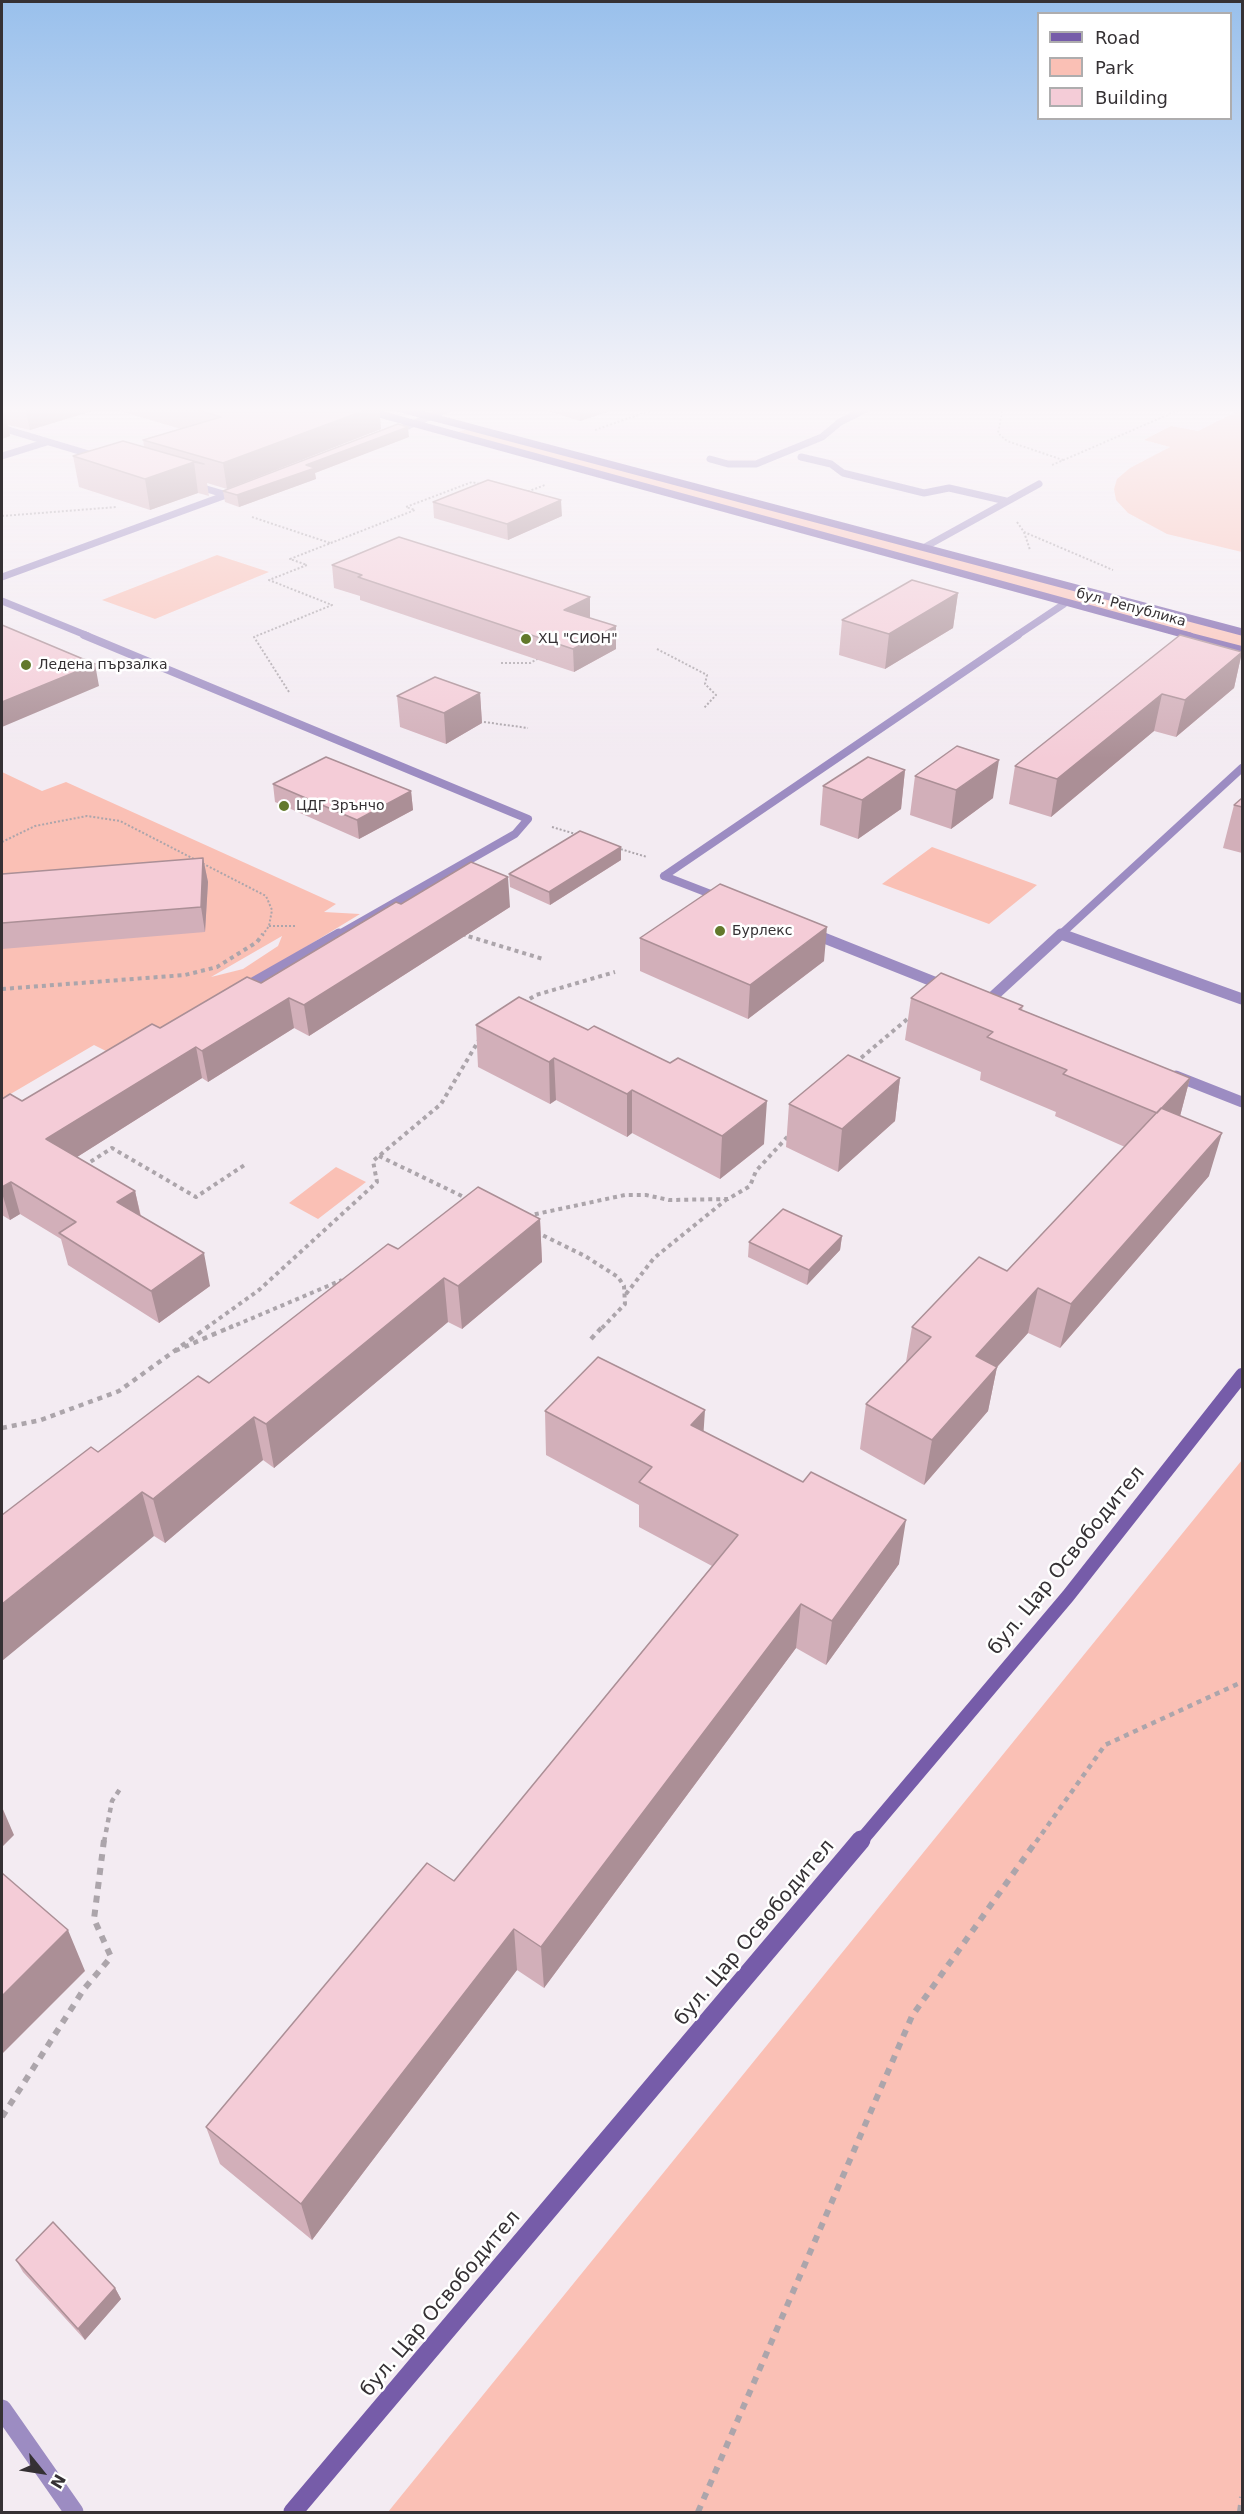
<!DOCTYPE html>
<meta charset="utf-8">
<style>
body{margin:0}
#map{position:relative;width:1244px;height:2514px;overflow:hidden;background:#f3ebf2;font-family:"DejaVu Sans",sans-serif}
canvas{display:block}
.frame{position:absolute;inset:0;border:3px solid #353134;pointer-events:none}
.legend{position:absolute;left:1037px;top:12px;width:195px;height:108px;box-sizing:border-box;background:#fff;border:2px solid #aeadae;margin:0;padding:8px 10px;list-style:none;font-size:18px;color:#353134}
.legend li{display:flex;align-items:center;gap:12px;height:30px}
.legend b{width:30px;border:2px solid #aeadae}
.north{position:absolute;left:12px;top:2442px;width:60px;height:60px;-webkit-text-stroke:4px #fff;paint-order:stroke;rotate:120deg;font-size:16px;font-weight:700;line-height:24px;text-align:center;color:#353134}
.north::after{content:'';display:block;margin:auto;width:21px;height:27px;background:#353134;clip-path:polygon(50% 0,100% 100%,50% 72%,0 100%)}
</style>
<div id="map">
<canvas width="1244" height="2514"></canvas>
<div class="frame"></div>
<ul class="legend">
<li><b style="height:8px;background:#765ca9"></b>Road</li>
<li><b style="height:16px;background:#fac0b5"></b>Park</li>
<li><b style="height:16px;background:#f4ccd7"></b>Building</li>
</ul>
<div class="north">N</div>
</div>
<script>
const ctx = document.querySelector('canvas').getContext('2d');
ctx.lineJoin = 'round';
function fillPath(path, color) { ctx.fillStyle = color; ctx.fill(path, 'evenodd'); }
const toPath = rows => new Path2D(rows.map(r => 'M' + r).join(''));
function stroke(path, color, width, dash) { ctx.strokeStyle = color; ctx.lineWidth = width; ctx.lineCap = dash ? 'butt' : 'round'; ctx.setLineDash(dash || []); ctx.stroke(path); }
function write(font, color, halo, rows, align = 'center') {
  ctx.font = font + ' "DejaVu Sans",sans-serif'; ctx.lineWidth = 5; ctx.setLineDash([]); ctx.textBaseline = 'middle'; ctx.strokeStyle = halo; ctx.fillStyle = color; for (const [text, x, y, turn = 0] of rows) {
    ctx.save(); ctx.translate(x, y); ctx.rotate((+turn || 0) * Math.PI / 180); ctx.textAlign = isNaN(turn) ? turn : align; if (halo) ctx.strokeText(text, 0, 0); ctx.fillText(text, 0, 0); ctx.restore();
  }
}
const green = toPath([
 [1242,409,1242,552,1167,534,1128,513,1116,500,1114,489,1117,479,1130,468,1170,447,1144,440,1171,426,1198,431],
 [471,428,1242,632,1242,650,451,434],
 [217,555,269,572,155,619,102,600],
 [2,772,42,791,66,782,336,904,324,912,360,914,122,1059,94,1045,2,1099],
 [282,936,278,946,243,969,211,977],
 [932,847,1037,885,989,924,882,884],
 [336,1167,366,1182,318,1219,289,1203],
 [1242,1460,1242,2512,388,2512]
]);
const pathFar3 = toPath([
 [1003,407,998,433,1007,441,1063,460],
 [595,430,652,410],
 [1052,465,1186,407],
 [524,493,545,485],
 [2,516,117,507],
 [252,517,330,543],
 [1017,522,1024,532,1113,570],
 [1024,532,1030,550],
 [657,649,707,675,705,684,716,695,704,708],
 [501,663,530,663,541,657],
 [289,692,254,637,332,605,269,580,307,565,290,559,415,510,406,507,472,482,483,485],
 [484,722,528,728],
 [552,827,579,835],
 [2,842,35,826,87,816,120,821,266,896,272,910,269,926,262,936],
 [617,848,647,857],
 [269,926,297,926],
 [460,934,466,936]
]);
const pathFar2 = toPath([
 [461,934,543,959],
 [2,989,185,975,217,967,257,942,263,934],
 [523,1003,536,995,615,972],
 [855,1063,911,1016],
 [379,1156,468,1199],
 [84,1166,112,1148,196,1197,246,1164],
 [527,1216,625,1195,646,1195,669,1200,728,1199,750,1186,756,1171,790,1134],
 [536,1232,585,1256,618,1277,624,1286,625,1304,602,1328],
 [626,1294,654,1258,727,1199],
 [206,1328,259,1290,377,1182,373,1161,441,1104,479,1040],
 [229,1328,342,1280]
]);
const pathFar1 = toPath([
 [591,1339,603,1326],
 [175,1351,233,1326],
 [2,1428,41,1420,119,1391,209,1326],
 [104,1842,112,1801,122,1786],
 [1036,1842,1105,1745,1242,1682]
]);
const path = toPath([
 [2,2117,84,1989,111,1957,94,1919,104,1840],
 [698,2512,912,2016,1037,1840],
 [1240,2512,1242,2497]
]);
const laneFar3 = toPath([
 [429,417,453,407],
 [2,428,99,457],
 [2,456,47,442],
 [801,457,831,464,843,473,924,493,949,488,1006,501],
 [710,459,728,464,756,464,822,437,840,422,870,407],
 [193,485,227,495],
 [925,547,1039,484],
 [2,601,88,636],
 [1016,636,1064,604]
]);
const laneFar2 = toPath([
 [84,635,528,819,515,834,336,936],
 [664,876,721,898],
 [664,876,1018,635],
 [813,934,817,936],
 [1060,934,1065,936],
 [1059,936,1242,768]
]);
const laneFar1 = toPath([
 [814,934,947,987],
 [1061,934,1242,999],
 [244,988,339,934],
 [987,1002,1061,934],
 [1176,1076,1242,1102]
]);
const lane = toPath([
 [2,2409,74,2512]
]);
const street = toPath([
 [391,433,429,417],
 [2,577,237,491]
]);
const secondaryFar3 = toPath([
 [354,407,1190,636],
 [394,407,1242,632]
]);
const secondaryFar2 = toPath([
 [1184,635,1242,650]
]);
const secondaryFar1 = toPath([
 [860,1842,1068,1596,1242,1375]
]);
const secondary = toPath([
 [293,2512,861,1840]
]);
const wall = toPath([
 [2,407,105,407,30,430,8,425,10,436,2,439],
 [106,407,379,407,381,429,227,489,207,483,209,496,198,493,150,510,79,487,73,456,144,447,143,440,181,429],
 [536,407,622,407,580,421],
 [409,437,315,473,316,479,239,507,225,502,223,491],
 [433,502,562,516,508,540,434,518],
 [332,565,590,597,590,618,616,649,574,672,360,600,360,596,334,588],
 [958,593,953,628,885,669,839,655,842,620],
 [1242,652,1234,688,1176,737,1154,731,1051,817,1009,804,1015,766],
 [480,693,482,723,446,744,400,727,397,696],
 [905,770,901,809,858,839,820,825,823,786],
 [915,776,993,798,951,829,910,815],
 [273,784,411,791,413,810,359,839,275,802],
 [1242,798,1242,853,1223,848,1234,805],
 [203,858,208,882,205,932,2,949,2,874],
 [621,860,550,905,510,887,509,874],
 [401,904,510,907,309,1036,294,1028,208,1082,202,1078,77,1157,135,1191,141,1216,210,1286,159,1323,68,1265,61,1239,20,1214,10,1220,2,1215,2,1099,22,1101,160,1028,261,983],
 [640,938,824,961,748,1019,640,971],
 [911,998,1023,1006,1022,1010,1190,1078,1180,1116,1209,1176,1060,1348,1028,1333,997,1367,988,1411,924,1485,860,1449,866,1404,906,1362,912,1327,1007,1271,1125,1147,1055,1116,1056,1112,980,1080,981,1072,905,1040],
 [476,1025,764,1144,720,1179,632,1133,627,1137,556,1100,550,1104,478,1067],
 [900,1078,895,1121,838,1172,786,1147,789,1104],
 [540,1219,542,1262,462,1329,448,1322,274,1468,263,1460,165,1543,154,1536,98,1452,209,1383,398,1249],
 [842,1236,840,1250,807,1285,748,1257,749,1242],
 [545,1411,704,1431,899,1564,826,1665,796,1648,544,1988,517,1970,312,2240,220,2164,206,2127,454,1881,712,1566,639,1527,639,1505,546,1455],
 [16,2260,115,2288,121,2299,85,2340,23,2272]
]);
const shadedWall = toPath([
 [25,407,105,407,30,430],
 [372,407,379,407,381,429,227,489,223,463],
 [580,407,622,407,580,421],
 [5,412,10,436,2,439,2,413],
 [408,427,409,437,315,473,316,479,239,507,237,495,306,465],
 [194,462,198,493,150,510,145,479],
 [561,500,562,516,508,540,507,524],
 [958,593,953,628,885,669,889,634],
 [590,597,590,620,564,610],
 [616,626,616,649,574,672,573,649],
 [1242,652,1234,688,1176,737,1185,700],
 [95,664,99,686,2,727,2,702],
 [480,693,482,723,446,744,444,713],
 [1162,694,1154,731,1051,817,1057,779],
 [999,760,993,798,951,829,956,790],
 [905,770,901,809,858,839,862,800],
 [411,791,413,810,359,839,357,820],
 [621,847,621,860,550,905,549,892],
 [203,858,208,882,205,932,201,907],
 [508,877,510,907,309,1036,304,1005],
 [827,927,824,961,748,1019,750,985],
 [289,998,294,1028,208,1082,202,1051],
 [196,1047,202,1078,55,1171,46,1139],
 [554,1058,556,1100,550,1104,549,1062],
 [900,1078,895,1121,838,1172,842,1129],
 [1190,1078,1179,1120,1157,1113],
 [632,1090,632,1133,627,1137,627,1094],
 [767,1101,764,1144,720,1179,722,1136],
 [1222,1133,1209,1176,1060,1348,1071,1304],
 [11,1182,20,1214,10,1220,2,1193,2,1187],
 [135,1191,142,1223,117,1202],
 [540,1219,542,1262,462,1329,458,1286],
 [842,1236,840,1250,807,1285,809,1270],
 [204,1253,210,1286,159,1323,151,1291],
 [444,1278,448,1322,274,1468,266,1424],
 [1038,1288,1028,1333,967,1400,976,1356],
 [997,1367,988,1411,924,1485,932,1440],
 [705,1410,702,1455,691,1425],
 [254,1417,263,1460,165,1543,153,1499],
 [142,1492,154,1536,2,1661,2,1604],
 [906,1520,899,1564,826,1665,832,1621],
 [801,1604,796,1648,544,1988,541,1947],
 [2,1807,14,1835,2,1847],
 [514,1929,517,1970,312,2240,301,2204],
 [68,1930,85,1971,2,2054,2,1996],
 [115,2288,121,2299,85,2340,78,2329]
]);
const building = toPath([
 [187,407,374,407,223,463,143,440,221,417,187,407],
 [398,424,408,427,306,465,315,468,237,495,223,491,398,424],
 [123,441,204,464,194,462,145,479,73,456,123,441],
 [488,480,561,500,507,524,433,502,488,480],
 [399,537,590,597,564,610,616,626,573,649,358,577,362,575,332,565,399,537],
 [912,580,958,593,889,634,842,620,912,580],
 [2,625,95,664,2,702,2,625],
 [1180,635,1242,652,1185,700,1162,694,1057,779,1015,766,1180,635],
 [435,677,480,693,444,713,397,696,435,677],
 [957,746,999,760,956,790,915,776,957,746],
 [326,757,411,791,357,820,273,784,326,757],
 [868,757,905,770,862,800,823,786,868,757],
 [1242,798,1242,807,1234,805,1242,798],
 [580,831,621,847,549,892,509,874,580,831],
 [203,858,201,907,2,923,2,874,203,858],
 [471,862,508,877,304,1005,289,998,202,1051,196,1047,46,1139,135,1191,117,1202,204,1253,151,1291,59,1233,76,1222,11,1182,2,1187,2,1099,10,1094,22,1101,152,1024,160,1028,247,977,261,983,396,902,401,904,471,862],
 [720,884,827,927,750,985,640,938,720,884],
 [941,973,1023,1006,1019,1009,1190,1078,1157,1113,1063,1074,1067,1070,987,1037,993,1032,911,998,941,973],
 [519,997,588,1030,594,1026,670,1063,678,1058,767,1101,722,1136,632,1090,627,1094,554,1058,549,1062,476,1025,519,997],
 [848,1055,900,1078,842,1129,789,1104,848,1055],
 [1161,1108,1222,1133,1071,1304,1038,1288,976,1356,997,1367,932,1440,866,1404,931,1337,912,1327,979,1257,1007,1271,1161,1108],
 [478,1187,540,1219,458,1286,444,1278,266,1424,254,1417,153,1499,142,1492,2,1604,2,1515,91,1447,98,1452,198,1376,209,1383,388,1244,398,1249,478,1187],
 [783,1209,842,1236,809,1270,749,1242,783,1209],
 [598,1357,705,1410,691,1425,803,1482,811,1472,906,1520,832,1621,801,1604,541,1947,514,1929,301,2204,206,2127,427,1863,454,1881,738,1535,639,1482,652,1467,545,1411,598,1357],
 [2,1873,68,1930,2,1996,2,1873],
 [53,2222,115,2288,78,2329,16,2260,53,2222]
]);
const markers = [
 [526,639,6,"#62792b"],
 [26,665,6,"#62792b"],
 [284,806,6,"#62792b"],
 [720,931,6,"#62792b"]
];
const farStreetnames = [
 ["бул. Република",1131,608,15]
];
const farPoinames = [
 ["ХЦ \"СИОН\"",538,639],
 ["Ледена пързалка",38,665],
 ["ЦДГ Зрънчо",296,806],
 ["Бурлекс",732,931]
];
const nearStreetnames = [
 ["бул. Цар Освободител",1067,1561,-51],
 ["бул. Цар Освободител",755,1933,-50],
 ["бул. Цар Освободител",441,2304,-50]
];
fillPath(green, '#fac0b5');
stroke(pathFar3, '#aca5ab', 2, [2, 2]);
stroke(pathFar2, '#aca5ab', 4, [4, 4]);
stroke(pathFar1, '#aca5ab', 4.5, [5, 5]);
stroke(path, '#aca5ab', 6, [7, 7]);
stroke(laneFar3, '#9c8cc2', 7);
stroke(laneFar2, '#9c8cc2', 8);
stroke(laneFar1, '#9c8cc2', 11);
stroke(lane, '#9c8cc2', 19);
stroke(street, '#9c8cc2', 7);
stroke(secondaryFar3, '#765ca9', 7);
stroke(secondaryFar2, '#765ca9', 8);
stroke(secondaryFar1, '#765ca9', 14);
stroke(secondary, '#765ca9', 19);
fillPath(wall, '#d2afb9');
fillPath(shadedWall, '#ab8f96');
fillPath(building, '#f4ccd7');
stroke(building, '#ab8f96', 1.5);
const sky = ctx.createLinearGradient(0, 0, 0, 759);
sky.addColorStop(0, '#99c0ec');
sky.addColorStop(0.54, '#faf6f9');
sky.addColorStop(1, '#faf6f900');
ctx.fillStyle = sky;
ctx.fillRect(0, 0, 1244, 759);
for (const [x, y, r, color] of markers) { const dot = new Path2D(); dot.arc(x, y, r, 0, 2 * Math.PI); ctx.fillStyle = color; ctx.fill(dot); stroke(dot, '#fff', 2); }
write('14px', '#353134', '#fff', farStreetnames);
write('14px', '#353134', '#fff', farPoinames, 'left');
write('20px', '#353134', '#fff', nearStreetnames);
</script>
